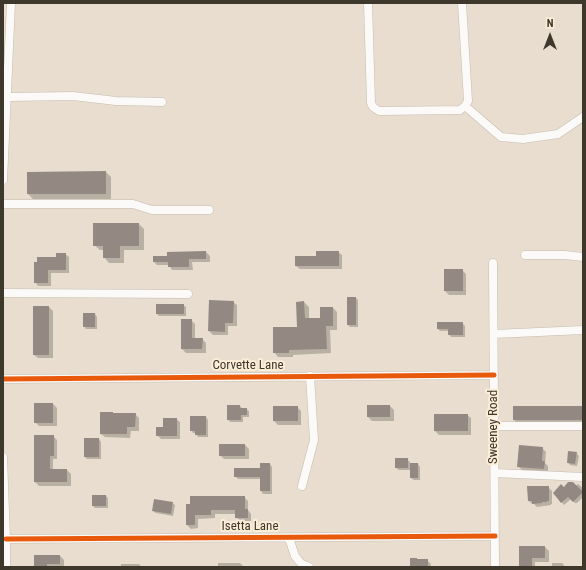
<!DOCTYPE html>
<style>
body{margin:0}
#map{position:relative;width:586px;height:570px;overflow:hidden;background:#e8ddce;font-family:"Roboto Condensed",sans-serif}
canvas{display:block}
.frame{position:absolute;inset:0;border:4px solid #3e372c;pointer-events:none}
.north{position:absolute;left:530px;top:16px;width:40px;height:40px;-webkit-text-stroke:3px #fcedd7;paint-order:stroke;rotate:0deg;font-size:11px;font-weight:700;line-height:16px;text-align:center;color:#3e372c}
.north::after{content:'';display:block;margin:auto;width:14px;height:18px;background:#3e372c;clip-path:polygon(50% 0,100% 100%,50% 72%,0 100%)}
</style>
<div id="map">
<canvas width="586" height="570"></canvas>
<div class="frame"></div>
<div class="north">N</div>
</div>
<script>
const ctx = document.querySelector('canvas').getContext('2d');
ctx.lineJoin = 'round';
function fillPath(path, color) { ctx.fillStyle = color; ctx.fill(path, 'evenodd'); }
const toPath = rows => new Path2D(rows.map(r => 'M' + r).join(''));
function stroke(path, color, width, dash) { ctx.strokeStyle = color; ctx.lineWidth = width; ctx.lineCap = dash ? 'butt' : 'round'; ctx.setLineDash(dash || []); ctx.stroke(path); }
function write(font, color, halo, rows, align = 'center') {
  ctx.font = font + ' "Roboto Condensed",sans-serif'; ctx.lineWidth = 4; ctx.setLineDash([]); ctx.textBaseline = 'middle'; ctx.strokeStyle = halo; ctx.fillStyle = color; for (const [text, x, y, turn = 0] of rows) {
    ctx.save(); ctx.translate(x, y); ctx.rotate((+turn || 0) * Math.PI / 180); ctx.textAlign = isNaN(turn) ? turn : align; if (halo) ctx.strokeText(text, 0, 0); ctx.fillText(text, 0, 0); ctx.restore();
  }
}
const shadow = toPath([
 [106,172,111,177,111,199,33,199,28,194,28,173],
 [94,224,139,224,144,229,144,250,124,250,124,263,109,263,104,257,104,250,100,250,94,245],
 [206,252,210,256,210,262,192,262,193,270,172,270,169,265,157,265,154,262,168,257,168,253],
 [338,252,342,255,342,269,300,269,296,266,317,257],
 [65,254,69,257,69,273,51,273,51,286,38,286,35,282,57,258],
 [462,270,466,274,466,295,449,295,445,291],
 [356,298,358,300,358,327,350,327,348,325],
 [233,302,237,305,237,326,228,326,228,335,213,335,209,331],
 [304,302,309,307,309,319,321,319,333,308,337,312,337,330,330,330,331,353,293,355,293,357,278,357,274,352,298,328,297,303],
 [183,305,186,307,186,316,159,316,156,313],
 [49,307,53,311,53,358,38,358,34,355],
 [95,314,97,317,97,329,86,329,84,326],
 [191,320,195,324,195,339,202,339,206,343,206,353,186,353,182,349],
 [462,323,465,326,465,337,451,337,449,334,449,331,440,331,438,329],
 [53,404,57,408,57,426,39,426,35,422],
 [240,406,243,409,246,409,249,411,249,417,243,417,243,422,230,422,228,419],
 [368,406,390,406,394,410,394,421,372,421,368,417],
 [297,407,301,411,301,425,278,425,274,421],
 [514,407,583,407,583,425,519,425,514,420],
 [113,414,135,414,139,418,139,431,131,431,130,438,105,437,101,434],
 [435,415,467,415,471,418,471,435,439,435,435,431],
 [191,417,206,417,208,420,208,437,198,437,196,434,196,433,193,433,191,430],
 [176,419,180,422,180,439,161,439,157,435],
 [35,436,53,436,57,440,57,459,53,459,53,470,67,470,71,474,71,486,39,486,35,482],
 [99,439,101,442,101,459,87,459,85,457],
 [245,445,249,449,249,459,224,459,220,455],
 [542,448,546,452,545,463,548,466,548,472,522,470,518,466],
 [576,453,579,456,577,466,570,465,568,462],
 [407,459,410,462,410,464,418,464,420,467,420,480,414,480,411,478,411,470,399,470,396,468],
 [270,464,272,467,272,494,263,494,261,491,261,479,238,479,235,476,261,469],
 [578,484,583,488,583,497,577,503,575,503,571,499,564,505,554,493,564,488,575,486],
 [548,487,552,491,552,504,551,504,551,505,537,507,534,504,532,504,529,501],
 [106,496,108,498,108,508,95,508,93,506],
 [244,497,248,501,248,510,251,514,251,521,240,521,236,517,236,514,215,514,215,518,198,519,198,528,191,529,187,525,187,505],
 [172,503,175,505,173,516,156,513,153,511],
 [545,547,549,551,549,562,535,562,535,567,520,567],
 [35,556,60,556,64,560,64,567,35,567],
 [417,559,418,560,427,560,431,564,431,567,411,567],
 [218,563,240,563,244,567,190,567,190,566,218,566],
 [552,563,562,563,564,565,564,567,552,567],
 [121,564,139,564,142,567,121,567]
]);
const building = toPath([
 [106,171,106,194,27,194,27,172],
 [93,223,139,223,139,246,120,246,120,258,103,258,103,246,93,246],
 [206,251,206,259,189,259,189,267,168,267,168,262,153,262,153,256,167,256,167,252],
 [316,251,339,251,339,266,295,266,295,256,316,256],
 [56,253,66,253,66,270,48,270,48,283,34,283,34,262,37,262,37,257,56,257],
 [444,269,463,269,463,291,444,291],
 [347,297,356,297,356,325,347,325],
 [209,300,234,301,233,323,225,323,225,332,208,331],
 [304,301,305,318,320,318,320,307,333,307,333,326,326,326,327,349,289,350,289,353,273,353,273,327,297,327,296,302],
 [156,304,184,304,184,314,156,314],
 [33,306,49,306,49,355,33,355],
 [83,313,95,313,95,327,83,327],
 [181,319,192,319,192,338,203,338,202,349,181,349],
 [437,322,463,322,463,335,448,335,448,329,437,329],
 [34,403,53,403,53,423,34,423],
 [227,405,240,405,240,408,247,408,247,415,241,415,241,420,227,420],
 [367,405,390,405,390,417,367,417],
 [273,406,298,406,298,421,273,421],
 [513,406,583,406,583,420,513,420],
 [100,412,113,412,113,413,136,413,135,427,127,427,127,434,100,434],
 [434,414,468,414,468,431,434,431],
 [190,416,206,416,206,435,195,435,195,431,190,431],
 [163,418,177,418,177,436,156,436,156,427,163,427],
 [34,435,54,435,54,456,50,456,50,469,67,469,67,482,34,482],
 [84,438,99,438,99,457,84,457],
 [219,444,245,444,245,456,219,456],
 [519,445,543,447,542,461,545,461,544,469,517,467],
 [568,451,577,452,575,464,567,463],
 [395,458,408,458,408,468,395,468],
 [260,463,270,463,270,491,260,491,260,477,234,477,234,468,260,468],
 [410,463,418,463,418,478,410,478],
 [568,482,573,482,583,492,573,502,568,497,561,503,553,493,561,484,564,487],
 [527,486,549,486,549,501,547,501,547,502,542,502,542,503,532,504,532,501,528,501],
 [92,495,106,495,106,506,92,506],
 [190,496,245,496,245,509,248,509,248,518,235,518,235,510,211,510,211,515,195,515,195,525,186,525,186,504,190,504],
 [154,499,173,502,171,514,152,511],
 [519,546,545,546,545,558,532,558,532,567,519,567],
 [34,555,60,555,60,564,47,564,47,567,34,567],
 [410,558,417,558,417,559,428,559,428,567,410,567]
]);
const minor = toPath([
 [368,3,371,103,373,107,379,111,460,110,465,106,468,101,462,3],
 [7,97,73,96,116,101,162,102],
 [465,106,501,137,523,139,558,134,583,117],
 [3,180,11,3],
 [3,204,133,204,152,210,209,210],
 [525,255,565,255,583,257],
 [493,263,495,567],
 [3,293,188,294],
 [494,334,583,330],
 [3,379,494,375],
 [494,426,583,426],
 [3,457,6,539,6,567],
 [495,473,583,477],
 [302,486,314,440,310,376],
 [287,538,290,541,295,556,299,561,302,564,309,567],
 [3,539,495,536]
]);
const cycleway = toPath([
 [3,379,494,375],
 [6,539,495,536]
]);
const streetNames = [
 ["Corvette Lane",248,366],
 ["Sweeney Road",494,427,-90],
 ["Isetta Lane",250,527]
];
fillPath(shadow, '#0003');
fillPath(building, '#948982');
stroke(minor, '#c4bcb0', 9);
stroke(minor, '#fcfaf8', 8);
stroke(cycleway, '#e8590c', 5);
write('13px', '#3e372c', '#fcedd7', streetNames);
</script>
